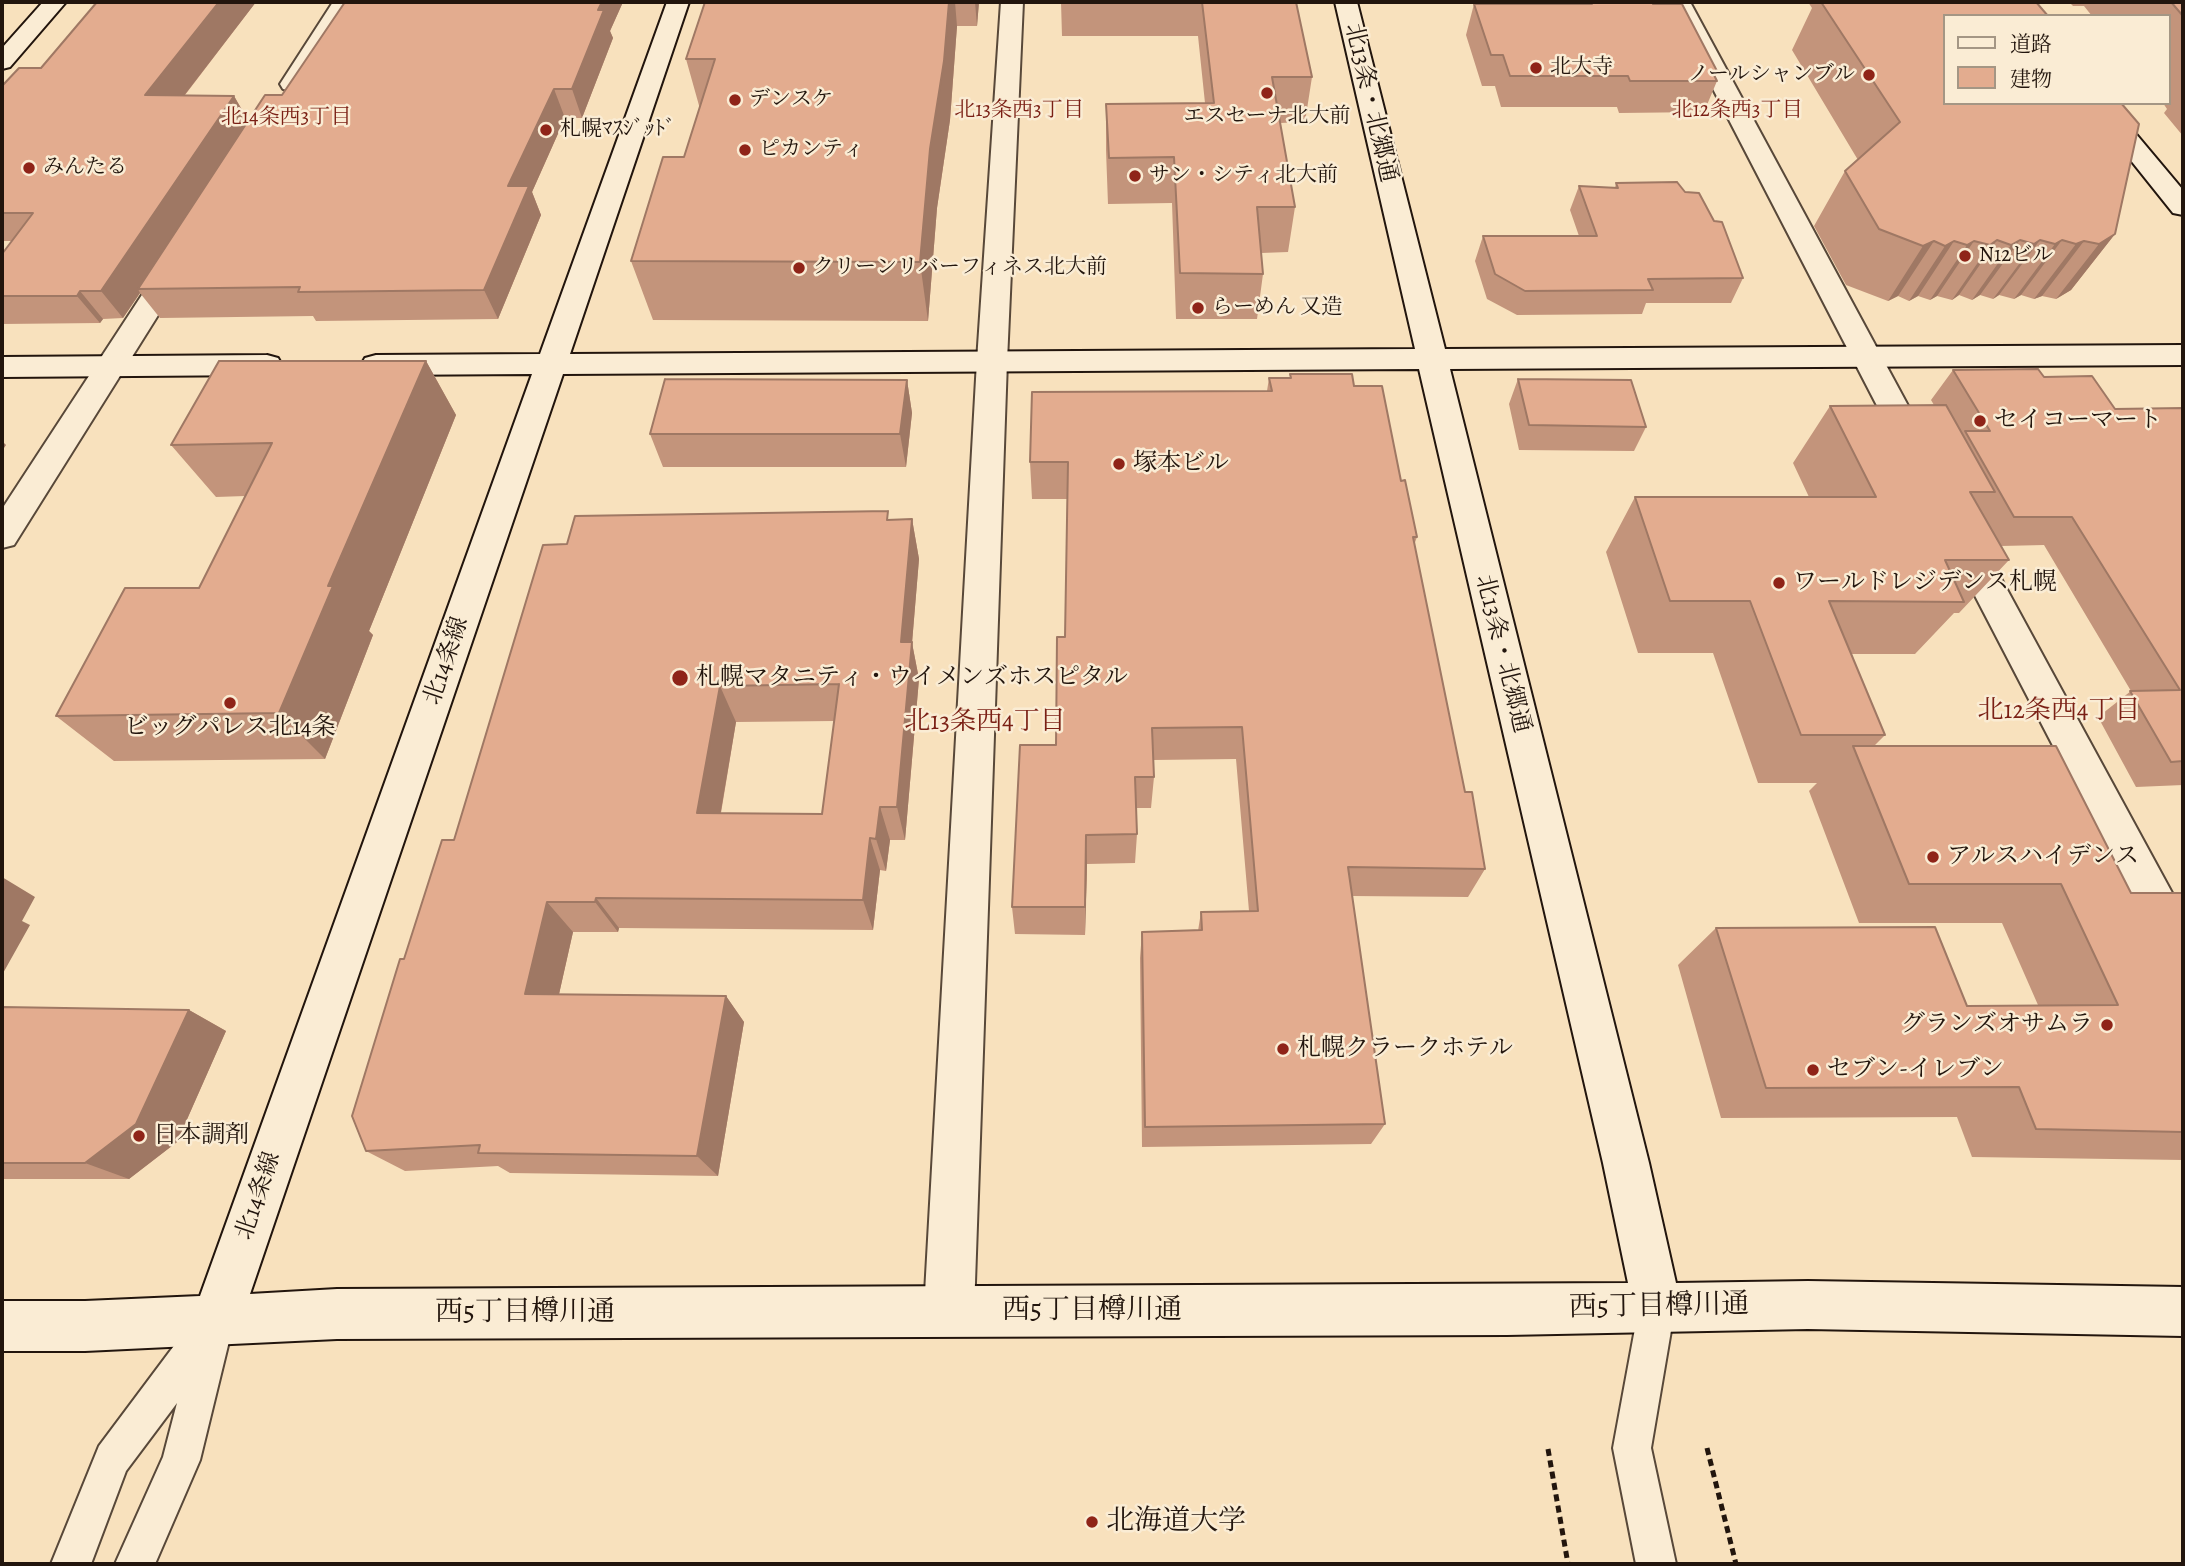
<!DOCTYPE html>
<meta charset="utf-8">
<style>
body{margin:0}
#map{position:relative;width:2185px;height:1566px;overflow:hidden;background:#f8e1bd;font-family:Alegreya,"Noto Serif JP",serif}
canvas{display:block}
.frame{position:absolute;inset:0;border:4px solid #22150d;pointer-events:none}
.legend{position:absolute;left:1943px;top:14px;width:228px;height:91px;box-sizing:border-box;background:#faecd4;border:2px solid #a49684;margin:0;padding:9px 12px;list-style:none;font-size:21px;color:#22150d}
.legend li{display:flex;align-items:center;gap:14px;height:35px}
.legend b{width:35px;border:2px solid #a49684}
</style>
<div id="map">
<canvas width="2185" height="1566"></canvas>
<div class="frame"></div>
<ul class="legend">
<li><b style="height:9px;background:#faecd4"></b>道路</li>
<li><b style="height:19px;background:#e3ac8f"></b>建物</li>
</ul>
</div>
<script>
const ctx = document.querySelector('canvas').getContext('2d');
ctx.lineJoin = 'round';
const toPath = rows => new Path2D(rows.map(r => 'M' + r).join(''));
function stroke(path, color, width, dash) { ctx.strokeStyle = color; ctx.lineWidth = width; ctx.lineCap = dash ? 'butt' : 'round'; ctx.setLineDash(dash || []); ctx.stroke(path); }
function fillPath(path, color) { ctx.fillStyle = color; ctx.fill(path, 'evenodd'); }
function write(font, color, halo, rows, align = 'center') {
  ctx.font = font + ' Alegreya,"Noto Serif JP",serif'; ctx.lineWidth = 5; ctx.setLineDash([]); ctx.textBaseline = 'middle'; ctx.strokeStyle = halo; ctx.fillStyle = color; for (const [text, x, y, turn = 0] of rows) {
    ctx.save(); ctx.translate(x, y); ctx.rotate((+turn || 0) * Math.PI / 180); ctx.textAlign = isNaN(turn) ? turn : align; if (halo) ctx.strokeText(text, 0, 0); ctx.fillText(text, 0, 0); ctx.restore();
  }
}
const path = toPath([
 [1707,1448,1736,1564],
 [1548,1449,1568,1564]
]);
const lane = toPath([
 [1657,1289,1670,1294,1675,1307,1651,1448,1676,1564,1636,1564,1613,1448,1639,1307,1644,1294,1657,1289],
 [216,1302,229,1307,234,1320,231,1333,200,1460,155,1564,115,1564,163,1457,177,1403,126,1471,91,1564,51,1564,99,1446,203,1307,216,1302]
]);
const street = toPath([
 [333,2,355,2,301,89,292,91,283,89,280,84,333,2],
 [1001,2,1023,2,1007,361,974,1311,966,1328,949,1336,932,1328,924,1311,977,361,1001,2],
 [1668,2,1690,2,1933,452,1928,460,1917,463,1906,460,1901,452,1668,2],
 [178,252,188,255,192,261,14,545,2,548,2,509,168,255,178,252],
 [1961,524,1973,527,2183,913,2183,972,2168,967,1944,536,1949,527,1961,524]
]);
const secondary = toPath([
 [43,2,66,2,10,67,2,69,2,48,43,2],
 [667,2,689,2,570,354,1415,349,1335,2,1357,2,1445,349,2183,345,2183,365,1450,369,1649,1163,1676,1283,1808,1281,2183,1287,2183,1336,1808,1329,1507,1335,337,1339,85,1351,2,1351,2,1301,85,1301,200,1296,532,374,376,375,365,372,361,365,365,358,376,355,540,354,667,2],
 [1419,369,1603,1163,1628,1283,337,1289,250,1294,563,374,1419,369],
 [2085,103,2110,103,2183,190,2183,215,2173,213,2085,103],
 [267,355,278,358,282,365,278,372,267,375,2,377,2,357,267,355]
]);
const wall = toPath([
 [97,2,256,2,185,95,234,96,248,120,282,95,345,2,623,2,610,31,613,38,582,118,565,118,532,192,541,215,498,319,316,321,313,316,160,318,140,293,123,318,103,319,100,323,2,324,2,254,12,241,2,241,2,86,41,68],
 [705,2,979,2,977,26,957,26,950,120,937,208,928,321,653,320,631,261,684,157,700,109,686,59],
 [1061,2,1296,2,1312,77,1305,122,1280,123,1295,207,1288,252,1261,253,1263,274,1257,319,1176,319,1172,203,1108,204,1106,150,1106,104,1205,103,1198,36,1062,36],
 [1571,2,1652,2,1717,71,1715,77,1717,81,1704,112,1619,113,1617,107,1501,107,1495,86,1482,86,1466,35,1474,4,1570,4],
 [1808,2,2036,2,2115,234,2071,290,2056,299,2042,296,2034,299,2021,295,2014,299,1999,295,1993,299,1980,295,1972,300,1959,295,1952,300,1937,296,1930,300,1918,296,1909,301,1898,296,1888,301,1846,285,1814,226,1845,171,1858,160,1792,50,1812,8],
 [2069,2,2183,2,2183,136,2164,113,2167,109,2163,103,2169,103,2169,16,2092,16,2084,6,2073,6],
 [1616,183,1685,192,1714,221,1743,278,1731,303,1646,303,1642,314,1517,315,1487,299,1475,261,1483,236,1579,236,1570,210,1579,186,1615,188],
 [426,361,456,415,369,631,373,635,325,759,114,761,56,716,199,588,245,496,216,497,171,445],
 [1953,370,2044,377,2115,409,2183,408,2183,785,2136,787,2098,717,2131,691,2044,545,2001,546,2009,560,1959,613,1954,613,1915,654,1851,654,1885,735,1874,746,2131,893,2183,893,2183,1160,1972,1157,1957,1117,1721,1118,1678,965,1716,928,1967,1006,2038,1005,2002,923,1859,923,1809,791,1817,783,1758,783,1713,653,1638,653,1606,552,1635,497,1809,497,1793,463,1830,406,1934,405,1931,400],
 [1290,374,1354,386,1401,481,1417,537,1414,545,1465,792,1485,869,1468,897,1352,896,1385,1124,1371,1144,1142,1147,1140,958,1142,932,1198,931,1201,912,1249,911,1236,759,1153,760,1154,777,1151,808,1136,808,1137,834,1135,863,1087,864,1085,935,1015,934,1012,907,1056,745,1065,637,1067,499,1032,499,1030,462,1267,391,1269,378,1290,378],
 [1518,379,1646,427,1634,451,1519,450,1509,404],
 [907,380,912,413,906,467,663,467,650,434],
 [912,519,919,559,912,643,919,679,905,840,890,840,886,871,880,870,873,930,619,928,618,932,573,932,559,994,726,996,744,1022,718,1176,510,1173,498,1166,405,1171,366,1151,404,959,454,840,567,544,890,520],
 [834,721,822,814,721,813,736,722],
 [2,1007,189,1010,226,1031,177,1142,129,1179,2,1179]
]);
const shadedWall = toPath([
 [219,2,256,2,163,123,145,95],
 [602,2,623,2,610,31,613,38,582,118,572,89],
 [949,2,955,2,957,26,950,120,937,208,928,321,920,262,930,149],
 [975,2,979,2,977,26],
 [554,89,565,118,532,192,541,215,498,319,484,290,508,186],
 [234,96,250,124,138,289,140,293,123,318,101,291],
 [2115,234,2071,290,2056,299,2099,244],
 [1997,240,1959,295,1952,300,1990,245],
 [2020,240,1980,295,1972,300,2011,245],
 [2040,240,1999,295,1993,299,2034,244],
 [2062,240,2021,295,2014,299,2055,244],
 [1934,241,1898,296,1888,301,1923,246],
 [1954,241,1918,296,1909,301,1945,246],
 [1974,241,1937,296,1930,300,1967,245],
 [2084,241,2042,296,2034,299,2076,244],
 [80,291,103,319,100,323,77,296],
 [426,361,456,415,369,631,373,635,325,759,279,713,328,586],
 [907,380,912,413,906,467,900,434],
 [2,441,6,445,2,451],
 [912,519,919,559,912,643,919,679,905,840,897,807,901,642],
 [720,686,736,722,715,846,697,813],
 [880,807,890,840,886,871,876,839],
 [1086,835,1087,864,1085,935,1085,907],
 [870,838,880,870,873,930,863,900],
 [2,877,35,897,22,921,30,925,2,975],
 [596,898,619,928,618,932,595,902],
 [547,902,573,932,553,1021,525,994],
 [726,996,744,1022,718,1176,697,1156],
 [189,1010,226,1031,177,1142,129,1179,85,1163]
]);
const building = toPath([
 [97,2,219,2,145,95,234,96,101,291,80,291,77,296,2,296,2,254,33,213,2,213,2,86,19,68,41,68,97,2],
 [345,2,602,2,598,10,604,10,572,89,554,89,508,186,529,186,484,290,298,292,300,287,138,289,265,95,282,95,345,2],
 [705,2,949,2,944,61,930,149,920,262,631,261,663,157,684,157,715,59,686,59,705,2],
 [1202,2,1296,2,1312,77,1272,77,1295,207,1257,207,1263,274,1180,273,1174,157,1109,158,1106,104,1214,103,1202,2],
 [1591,2,1652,2,1653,4,1682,4,1717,71,1712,71,1717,81,1630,81,1628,76,1510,76,1503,55,1491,55,1474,4,1592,4,1591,2],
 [1821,2,2036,2,2048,16,1945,16,1945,103,2121,103,2139,124,2115,234,2099,244,2084,241,2076,244,2062,240,2055,244,2040,240,2034,244,2020,240,2011,245,1997,240,1990,245,1974,241,1967,245,1954,241,1945,246,1934,241,1923,246,1879,229,1845,171,1900,122,1821,2],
 [2171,2,2183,2,2183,16,2171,2],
 [1677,182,1685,192,1699,193,1714,221,1722,222,1743,278,1648,279,1653,290,1525,291,1495,274,1483,236,1597,236,1579,186,1618,188,1616,183,1677,182],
 [219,361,426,361,328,586,333,586,279,713,56,716,125,588,199,588,272,443,171,445,219,361],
 [2038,369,2044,377,2092,376,2115,409,2183,408,2183,761,2171,762,2130,691,2180,690,2072,517,2014,517,1965,431,1990,431,1953,370,2038,369],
 [1290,374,1352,374,1354,386,1382,386,1401,481,1405,480,1417,537,1413,537,1465,792,1472,792,1485,869,1348,867,1385,1124,1145,1127,1142,932,1202,930,1201,912,1258,911,1242,727,1152,728,1154,777,1135,777,1137,834,1086,835,1085,907,1012,907,1020,745,1056,745,1057,637,1065,637,1068,462,1030,462,1032,392,1272,391,1269,378,1291,378,1290,374],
 [665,379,907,380,900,434,650,434,665,379],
 [1518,379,1631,380,1646,427,1529,425,1518,379],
 [1946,405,1995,492,1970,492,2009,560,1945,560,1964,602,1829,601,1885,735,1801,735,1750,601,1670,601,1635,497,1876,497,1830,406,1946,405],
 [888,511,887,520,912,519,901,642,912,642,897,807,880,807,876,839,870,838,863,900,596,898,595,902,547,902,525,994,726,996,697,1156,478,1153,480,1145,366,1151,352,1116,400,959,404,959,442,840,454,840,543,545,567,544,575,516,888,511],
 [839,684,822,814,697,813,720,686,839,684],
 [1853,746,2056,746,2131,893,2183,893,2183,1132,2036,1129,2019,1087,1766,1088,1716,928,1935,927,1967,1006,2118,1005,2061,884,1909,884,1853,746],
 [2,1007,189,1010,136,1124,85,1163,2,1163,2,1007]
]);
const markers = [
 [1536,68,7,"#8f2418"],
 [1869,75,7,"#8f2418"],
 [1267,93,7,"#8f2418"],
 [735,100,7,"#8f2418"],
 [546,130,7,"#8f2418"],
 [745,150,7,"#8f2418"],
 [29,168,7,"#8f2418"],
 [1135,176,7,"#8f2418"],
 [1965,256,7,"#8f2418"],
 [799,268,7,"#8f2418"],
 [1198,308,7,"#8f2418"],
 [1980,421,7,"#8f2418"],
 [1119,464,7,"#8f2418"],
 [1779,583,7,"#8f2418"],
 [680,678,9,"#8f2418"],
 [230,703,7,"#8f2418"],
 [1933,857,7,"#8f2418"],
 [2107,1025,7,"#8f2418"],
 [1283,1049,7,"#8f2418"],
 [1813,1070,7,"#8f2418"],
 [139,1136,7,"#8f2418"],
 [1092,1522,7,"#8f2418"]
];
const farPoinames = [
 ["北大寺",1550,68],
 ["ノールシャンブル",1855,75,"right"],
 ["デンスケ",749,100],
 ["エスセーナ北大前",1267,117,"center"],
 ["札幌ﾏｽｼﾞｯﾄﾞ",560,130],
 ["ピカンティ",759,150],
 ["みんたる",43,168],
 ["サン・シティ北大前",1149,176],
 ["N12ビル",1979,256],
 ["クリーンリバーフィネス北大前",813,268],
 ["らーめん 又造",1212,308]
];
const farNeighbourhoodnames = [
 ["北13条西3丁目",1019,111],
 ["北12条西3丁目",1737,111],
 ["北14条西3丁目",286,118]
];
const streetNames = [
 ["北13条・北郷通",1370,103,77],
 ["北13条・北郷通",1502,654,76],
 ["北14条線",447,661,-71],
 ["北14条線",259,1196,-71]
];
const poiNames = [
 ["セイコーマート",1994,421],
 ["塚本ビル",1133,464],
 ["ワールドレジデンス札幌",1793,583],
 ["札幌マタニティ・ウイメンズホスピタル",696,678],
 ["ビッグパレス北14条",230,728,"center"],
 ["アルスハイデンス",1947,857],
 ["グランズオサムラ",2093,1025,"right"],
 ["札幌クラークホテル",1297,1049],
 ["セブン-イレブン",1827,1070],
 ["日本調剤",153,1136]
];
const neighbourhoodNames = [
 ["北12条西4丁目",2059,712],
 ["北13条西4丁目",985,723]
];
const nearStreetnames = [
 ["西5丁目樽川通",1659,1307,-1],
 ["西5丁目樽川通",1092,1311],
 ["西5丁目樽川通",525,1313]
];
const nearPoinames = [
 ["北海道大学",1106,1522]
];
stroke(lane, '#584839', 4);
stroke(street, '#584839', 4);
stroke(secondary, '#22150d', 4);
stroke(path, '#22150d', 5, [7, 4.5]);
fillPath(lane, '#faecd4');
fillPath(street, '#faecd4');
fillPath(secondary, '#faecd4');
fillPath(wall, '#c3947b');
fillPath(shadedWall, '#9f7864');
fillPath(building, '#e3ac8f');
stroke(building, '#9f7864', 2);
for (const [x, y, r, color] of markers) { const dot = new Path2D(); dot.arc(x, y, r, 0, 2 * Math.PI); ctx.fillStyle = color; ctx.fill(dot); stroke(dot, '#faecd4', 2.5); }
write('21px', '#22150d', '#faecd4', farPoinames, 'left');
write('21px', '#7a1f14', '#faecd4', farNeighbourhoodnames);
write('24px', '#22150d', '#faecd4', streetNames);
write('24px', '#22150d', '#faecd4', poiNames, 'left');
write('26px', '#7a1f14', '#faecd4', neighbourhoodNames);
write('28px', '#22150d', '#faecd4', nearStreetnames);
write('28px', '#22150d', '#faecd4', nearPoinames, 'left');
</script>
